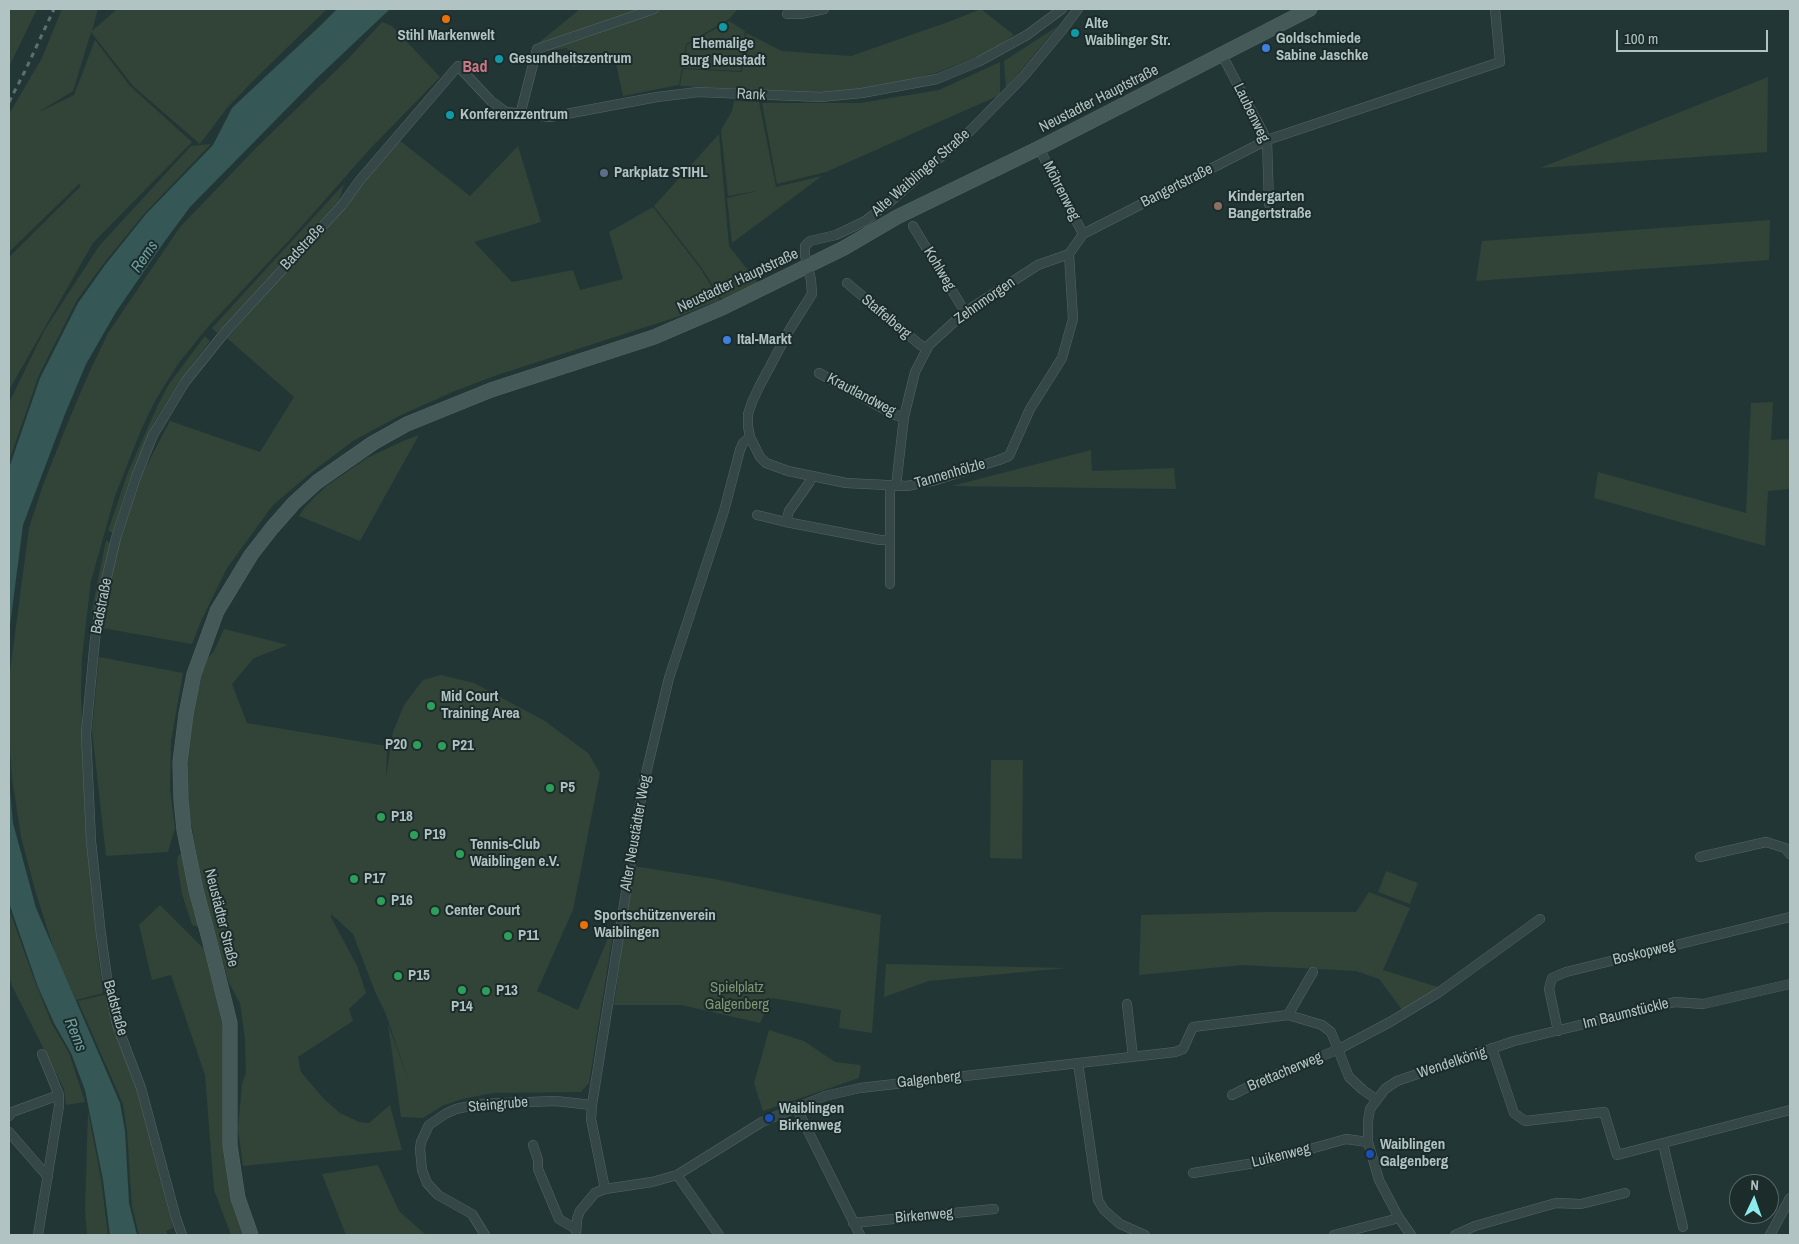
<!DOCTYPE html>
<meta charset="utf-8">
<style>
body{margin:0}
#map{position:relative;width:1799px;height:1244px;overflow:hidden;background:#233636;font-family:"Archivo Narrow",sans-serif}
canvas{display:block}
.frame{position:absolute;inset:0;border:10px solid #b1c3c3;pointer-events:none}
.north{position:absolute;left:1729px;top:1174px;width:50px;height:50px;box-sizing:border-box;background:#1c2c2b;border:1px solid #586868;border-radius:50%;rotate:3deg;font-size:14px;font-weight:700;line-height:20px;text-align:center;color:#b1c3c3}
.north::after{content:'';display:block;margin:auto;width:18px;height:22px;background:#8debec;clip-path:polygon(50% 0,100% 100%,50% 72%,0 100%)}
.scale{position:absolute;left:1616px;top:30px;width:152px;height:22px;box-sizing:border-box;border:2px solid #b1c3c3;border-top:0;padding-left:6px;font-size:15px;line-height:18px;white-space:nowrap;color:#b1c3c3;-webkit-text-stroke:4px #1c2c2b;paint-order:stroke}
</style>
<div id="map">
<canvas width="1799" height="1244"></canvas>
<div class="frame"></div>
<div class="north">N</div>
<div class="scale">100 m</div>
</div>
<script>
const ctx = document.querySelector('canvas').getContext('2d');
ctx.lineJoin = 'round';
function fillPath(path, color) { ctx.fillStyle = color; ctx.fill(path, 'evenodd'); }
const toPath = rows => new Path2D(rows.map(r => 'M' + r).join(''));
function stroke(path, color, width, dash) { ctx.strokeStyle = color; ctx.lineWidth = width; ctx.lineCap = dash ? 'butt' : 'round'; ctx.setLineDash(dash || []); ctx.stroke(path); }
function write(font, color, halo, rows, align = 'center') {
  ctx.font = font + ' "Archivo Narrow",sans-serif'; ctx.lineWidth = 4; ctx.setLineDash([]); ctx.textBaseline = 'middle'; ctx.strokeStyle = halo; ctx.fillStyle = color; for (const [text, x, y, turn = 0] of rows) {
    ctx.save(); ctx.translate(x, y); ctx.rotate((+turn || 0) * Math.PI / 180); ctx.textAlign = isNaN(turn) ? turn : align; if (halo) ctx.strokeText(text, 0, 0); ctx.fillText(text, 0, 0); ctx.restore();
  }
}
const green = toPath([
 [9,9,37,9,9,67],
 [62,9,98,9,92,31,117,9,327,9,254,80,227,108,200,144,133,86,91,32,73,91,37,113,74,95,95,40,130,86,192,142,93,243,9,390,9,257,81,186,79,184,9,252,9,114,42,58],
 [580,9,738,9,729,19,686,44,679,85,623,96,615,59,573,66,567,48,540,52,536,45],
 [981,9,1014,35,989,52,936,73,870,89,840,93,775,92,746,89,680,86,683,69,742,72,746,33,782,51,851,56,951,21],
 [729,21,745,31,741,71,683,68,687,45],
 [382,22,392,26,440,77,368,151,294,235,206,329,178,364,156,399,141,430,115,496,91,581,82,657,81,694,85,805,97,947,103,993,76,1000,54,950,35,890,21,837,12,778,9,736,10,671,29,528,43,485,68,422,89,373,108,333,180,227,256,148,348,59],
 [1058,26,1006,88,1004,61],
 [1000,62,1000,95,826,172,777,184,762,103,860,103,939,90],
 [1768,77,1767,152,1540,168],
 [734,101,759,102,776,187,822,176,732,243,727,198,757,191,728,196,721,130,732,111],
 [719,134,729,246,758,283,722,300,701,267,654,206],
 [398,139,470,196,518,146,541,222,474,242,512,282,573,270,580,290,623,279,609,232,653,207,700,268,720,300,677,317,497,375,455,391,401,415,353,441,312,472,273,505,227,568,201,621,192,644,102,628,115,556,137,484,170,421,260,452,294,397,227,338,347,207,358,180],
 [211,144,144,214,104,263,77,300,39,375,9,461,9,403,44,331,99,246,191,146],
 [344,184,339,200,217,333,212,328],
 [1770,220,1769,260,1476,281,1482,241],
 [205,336,210,341,180,380,155,421,127,487,113,533,108,531,128,472,158,405,169,384],
 [1773,402,1771,440,1790,439,1790,489,1768,491,1765,546,1594,498,1598,472,1746,513,1751,403],
 [419,435,360,541,299,516,305,507,325,487,367,458,403,441],
 [1091,450,1092,471,1174,468,1176,489,952,486],
 [106,540,110,543,95,610,91,615],
 [224,629,288,645,254,658,232,684,247,723,387,746,386,778,393,732,404,705,423,680,441,675,474,683,545,721,588,753,600,773,573,910,537,991,578,1010,615,921,589,1083,581,1092,493,1093,462,1099,442,1106,423,1118,401,1117,388,1024,410,1084,385,1012,376,994,353,934,331,914,331,917,357,966,366,993,349,1009,353,1021,298,1057,301,1072,324,1099,340,1113,359,1122,369,1123,390,1105,402,1150,243,1166,238,1129,242,1084,246,1073,245,1039,240,1003,229,983,202,886,187,799,188,742,192,715,205,661,214,651],
 [99,657,183,673,171,741,170,790,175,828,168,852,106,856,92,731],
 [991,760,1023,760,1022,859,990,858],
 [182,853,199,927,192,925,182,894,177,862,178,856],
 [633,866,715,879,881,915,872,1033,839,1028,841,1010,772,998,760,1023,681,1005,614,1005],
 [1386,871,1418,883,1410,904,1378,892],
 [1369,892,1410,908,1383,970,1441,988,1403,1011,1379,979,1356,971,1242,965,1139,975,1141,915,1269,912,1356,912],
 [160,905,205,950,224,1031,223,1108,229,1182,243,1234,239,1235,231,1235,214,1190,205,1075,171,975,152,980,139,925],
 [9,909,34,979,52,1024,69,1053,85,1102,66,1105,64,1089,12,986,9,976],
 [886,964,1066,968,929,981,884,997],
 [108,994,138,1087,161,1175,173,1228,166,1231,168,1235,139,1235,132,1206,127,1131,123,1104,78,1001],
 [769,1030,804,1041,835,1062,861,1065,859,1078,763,1111,754,1083],
 [88,1111,101,1179,108,1235,87,1235,85,1210],
 [378,1165,399,1211,426,1235,346,1235,322,1174]
]);
const water = toPath([
 [337,9,390,9,317,78,190,207,162,245,116,312,86,364,65,414,23,525,9,633,9,468,40,378,78,303,105,265,146,214,213,145,232,108,266,76,320,26],
 [9,780,13,823,36,908,120,1103,125,1131,129,1203,137,1235,110,1235,103,1180,85,1090,71,1053,54,1023,38,987,9,903]
]);
const street = toPath([
 [1078,9,1063,29,1023,77,970,131,890,202,865,221,836,235,810,241,805,246,805,255,811,280,812,294,790,329,759,387,752,402,748,414,748,426,750,437,760,457,766,463,788,471,846,483,907,486,936,480,999,460,1009,456,1030,409,1062,358,1073,319,1069,254,1083,234,1267,140,1500,62,1495,9],
 [787,14,801,14,824,9],
 [1222,55,1267,140,1269,204],
 [520,115,537,49,654,9],
 [1039,148,1083,234],
 [913,226,965,312],
 [847,283,919,344,927,349],
 [819,373,895,415,904,417],
 [812,476,809,483,789,511,786,522,880,540,890,540],
 [890,486,890,584],
 [896,486,904,417,915,372,929,345,965,312,1038,265,1069,254],
 [757,515,786,522],
 [1700,857,1766,842,1785,848,1790,854],
 [1127,1004,1133,1057],
 [1288,1015,1313,972],
 [1558,1031,1549,989,1552,978,1566,972,1790,917],
 [1492,1048,1514,1113,1525,1121,1604,1112,1617,1155,1790,1110],
 [1078,1063,1098,1200,1104,1210,1120,1224,1145,1235],
 [1232,1095,1254,1084,1339,1049,1390,1022,1438,993,1540,919],
 [796,1107,860,1235],
 [9,1116,12,1112,59,1095],
 [9,1132,48,1177],
 [1663,1144,1683,1227],
 [533,1145,538,1160,538,1169,559,1219,576,1229],
 [1193,1173,1267,1161,1346,1139,1368,1142],
 [677,1175,719,1235],
 [605,1189,591,1119,592,1105,643,786,669,678,724,511,740,450,743,443,750,437],
 [853,1223,994,1209],
 [38,1235,59,1106,59,1095,42,1054],
 [182,1235,176,1218,141,1088,117,1025,107,978,101,935,91,841,86,733,95,639,101,602,116,538,136,477,153,435,185,382,226,331,342,205,360,180,458,66,491,101,506,112,550,117,657,97,698,92,821,97,862,93,937,79,978,62,1027,35,1062,9],
 [485,1235,472,1214,438,1195,427,1183,422,1170,420,1149,421,1142,429,1125,445,1114,456,1109,479,1104,555,1101,592,1105],
 [576,1235,577,1219,580,1211,595,1193,605,1189,652,1182,677,1175,762,1122,825,1096,860,1088,1175,1052,1183,1049,1193,1027,1288,1015,1322,1025,1331,1032,1349,1077,1363,1090,1376,1099],
 [1334,1235,1399,1218],
 [1411,1235,1399,1218,1379,1180,1368,1142,1368,1121,1370,1109,1385,1089,1397,1081,1514,1041,1675,1002,1703,1004,1790,984],
 [1455,1235,1475,1226,1556,1203,1581,1204,1625,1193],
 [1770,1235,1790,1198]
]);
const secondary = toPath([
 [251,1235,238,1198,230,1145,230,1023,211,946,196,890,184,830,181,800,180,762,186,714,194,674,217,611,251,555,272,528,294,503,317,482,373,443,407,424,491,390,654,337,724,307,844,248,897,217,1039,148,1310,9]
]);
const rail = toPath([
 [9,102,25,71,54,9]
]);
const markers = [
 [446,19,5,"#e8710a"],
 [723,27,5,"#0f9aa8"],
 [1075,33,5,"#0f9aa8"],
 [1266,48,5,"#3f7fe0"],
 [499,59,5,"#0f9aa8"],
 [450,115,5,"#0f9aa8"],
 [604,173,5,"#5c6f8a"],
 [1218,206,5,"#8d6e63"],
 [727,340,5,"#3f7fe0"],
 [431,706,5,"#2e9e5b"],
 [417,745,5,"#2e9e5b"],
 [442,746,5,"#2e9e5b"],
 [550,788,5,"#2e9e5b"],
 [381,817,5,"#2e9e5b"],
 [414,835,5,"#2e9e5b"],
 [460,854,5,"#2e9e5b"],
 [354,879,5,"#2e9e5b"],
 [381,901,5,"#2e9e5b"],
 [435,911,5,"#2e9e5b"],
 [584,925,5,"#e8710a"],
 [508,936,5,"#2e9e5b"],
 [398,976,5,"#2e9e5b"],
 [462,990,5,"#2e9e5b"],
 [486,991,5,"#2e9e5b"],
 [769,1118,5,"#1a4fb4"],
 [1370,1154,5,"#1a4fb4"]
];
const poiNames = [
 ["Alte",1085,24],
 ["Waiblinger Str.",1085,41],
 ["Stihl Markenwelt",446,36,"center"],
 ["Goldschmiede",1276,39],
 ["Sabine Jaschke",1276,56],
 ["Ehemalige",723,44,"center"],
 ["Burg Neustadt",723,61,"center"],
 ["Gesundheitszentrum",509,59],
 ["Konferenzzentrum",460,115],
 ["Parkplatz STIHL",614,173],
 ["Kindergarten",1228,197],
 ["Bangertstraße",1228,214],
 ["Ital-Markt",737,340],
 ["Mid Court",441,697],
 ["Training Area",441,714],
 ["P20",407,745,"right"],
 ["P21",452,746],
 ["P5",560,788],
 ["P18",391,817],
 ["P19",424,835],
 ["Tennis-Club",470,845],
 ["Waiblingen e.V.",470,862],
 ["P17",364,879],
 ["P16",391,901],
 ["Center Court",445,911],
 ["Sportschützenverein",594,916],
 ["Waiblingen",594,933],
 ["P11",518,936],
 ["P15",408,976],
 ["P13",496,991],
 ["P14",462,1007,"center"],
 ["Waiblingen",779,1109],
 ["Birkenweg",779,1126],
 ["Waiblingen",1380,1145],
 ["Galgenberg",1380,1162]
];
const streetNames = [
 ["Rank",751,95,3],
 ["Neustadter Hauptstraße",1099,99,-27],
 ["Laubenweg",1251,113,64],
 ["Alte Waiblinger Straße",921,173,-41],
 ["Bangertstraße",1177,186,-27],
 ["Möhrenweg",1061,191,63],
 ["Badstraße",303,247,-47],
 ["Kohlweg",939,269,59],
 ["Neustadter Hauptstraße",738,281,-25],
 ["Zehnmorgen",985,301,-35],
 ["Staffelberg",886,317,40],
 ["Krautlandweg",861,395,28],
 ["Tannenhölzle",950,474,-16],
 ["Badstraße",102,606,-79],
 ["Alter Neustädter Weg",636,833,-80],
 ["Neustädter Straße",221,918,76],
 ["Boskopweg",1644,953,-14],
 ["Badstraße",115,1008,75],
 ["Im Baumstückle",1626,1014,-14],
 ["Wendelkönig",1452,1063,-18],
 ["Brettacherweg",1285,1072,-23],
 ["Galgenberg",929,1080,-6],
 ["Steingrube",498,1105,-5],
 ["Luikenweg",1281,1156,-14],
 ["Birkenweg",924,1216,-5]
];
const parkNames = [
 ["Spielplatz",737,988],
 ["Galgenberg",737,1005]
];
const neighbourhoodNames = [
 ["Bad",475,68]
];
const waterNames = [
 ["Rems",145,257,-55],
 ["Rems",75,1035,68]
];
fillPath(green, '#314437');
fillPath(water, '#355756');
stroke(street, '#546564', 10);
stroke(secondary, '#546564', 15);
stroke(street, '#364747', 9);
stroke(secondary, '#455959', 14);
stroke(rail, '#5b706f', 3, [5, 5]);
for (const [x, y, r, color] of markers) { const dot = new Path2D(); dot.arc(x, y, r, 0, 2 * Math.PI); ctx.fillStyle = color; ctx.fill(dot); stroke(dot, '#1c2c2b', 2); }
write('bold 15px', '#b1c3c3', '#1c2c2b', poiNames, 'left');
write('15px', '#b1c3c3', '#1c2c2b', streetNames);
write('15px', '#809672', '#1c2c2b', parkNames);
write('bold 16px', '#ce7685', '#1c2c2b', neighbourhoodNames);
write('italic 16px', '#6d9f9d', '#1c2c2b', waterNames);
</script>
